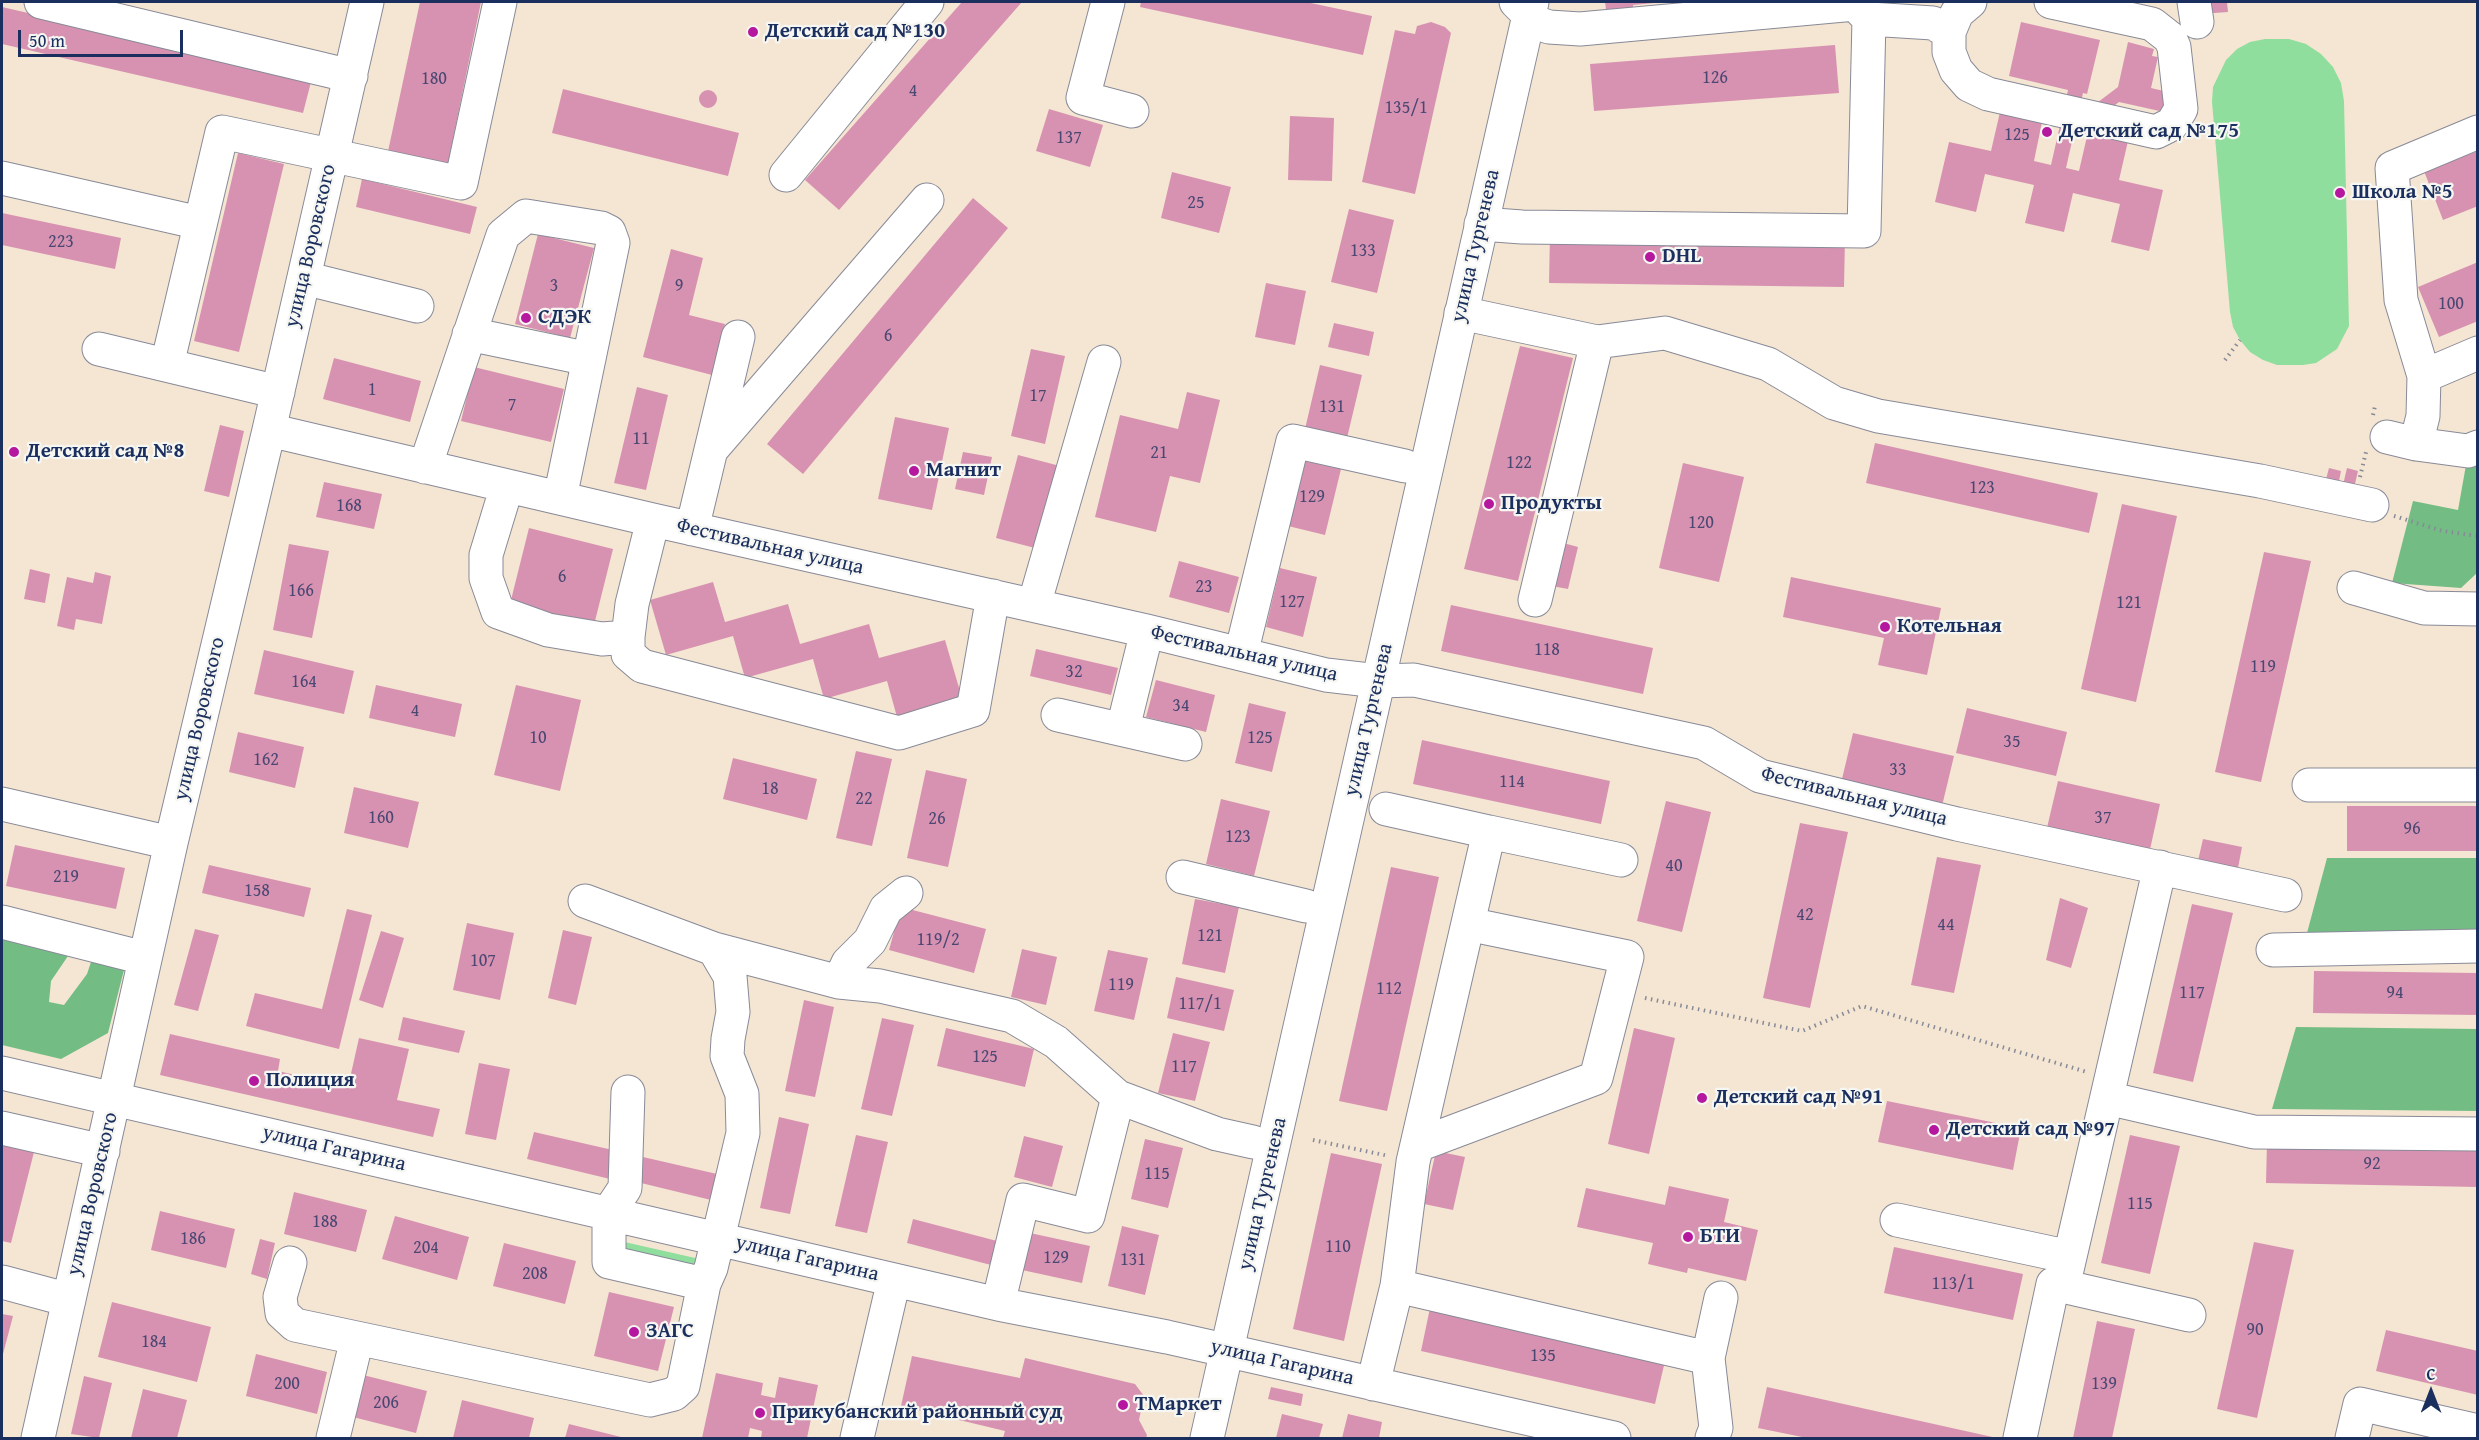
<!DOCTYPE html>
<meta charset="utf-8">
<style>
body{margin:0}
#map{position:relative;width:2479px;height:1440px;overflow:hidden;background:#f4e6d2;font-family:"Gentium Book Plus",serif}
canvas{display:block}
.frame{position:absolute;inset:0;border:3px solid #1b2f5e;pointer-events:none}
.north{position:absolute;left:2401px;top:1362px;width:60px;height:60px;-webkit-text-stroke:4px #f6f6f2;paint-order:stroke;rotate:0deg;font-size:16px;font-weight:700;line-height:24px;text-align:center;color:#1b2f5e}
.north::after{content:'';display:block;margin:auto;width:21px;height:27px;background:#1b2f5e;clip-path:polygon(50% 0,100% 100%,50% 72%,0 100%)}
.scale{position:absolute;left:18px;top:30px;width:165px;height:27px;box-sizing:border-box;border:3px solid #1b2f5e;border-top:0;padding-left:8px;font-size:18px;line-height:21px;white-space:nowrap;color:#1b2f5e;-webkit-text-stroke:4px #f6f6f2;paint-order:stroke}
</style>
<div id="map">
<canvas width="2479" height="1440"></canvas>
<div class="frame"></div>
<div class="north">С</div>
<div class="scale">50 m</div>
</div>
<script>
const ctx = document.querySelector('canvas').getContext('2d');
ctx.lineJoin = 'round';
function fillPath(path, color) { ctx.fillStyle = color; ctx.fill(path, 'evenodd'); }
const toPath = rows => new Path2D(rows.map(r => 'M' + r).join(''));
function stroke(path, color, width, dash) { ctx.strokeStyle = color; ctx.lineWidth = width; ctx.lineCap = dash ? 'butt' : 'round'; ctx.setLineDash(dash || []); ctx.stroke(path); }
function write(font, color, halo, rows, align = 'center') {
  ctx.font = font + ' "Gentium Book Plus",serif'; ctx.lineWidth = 4.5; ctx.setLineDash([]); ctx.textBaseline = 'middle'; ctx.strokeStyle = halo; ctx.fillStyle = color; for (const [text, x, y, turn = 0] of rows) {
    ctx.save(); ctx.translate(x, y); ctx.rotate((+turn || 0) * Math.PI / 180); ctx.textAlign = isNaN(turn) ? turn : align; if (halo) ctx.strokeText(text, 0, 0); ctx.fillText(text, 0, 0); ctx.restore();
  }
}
const green = toPath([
 [2265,39,2289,39,2306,44,2321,54,2333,67,2341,83,2344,101,2349,326,2337,349,2316,363,2303,365,2277,365,2263,360,2250,352,2240,340,2233,327,2230,312,2212,102,2213,87,2226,60,2237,49,2250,42],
 [620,1241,704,1260,700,1275,617,1255]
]);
const forest = toPath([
 [2477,460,2477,573,2461,588,2392,583,2413,501,2458,510,2466,465],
 [2327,858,2477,858,2477,933,2307,933],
 [2,936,55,946,68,956,51,981,49,1002,64,1005,87,974,94,953,126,962,108,1033,61,1059,2,1045],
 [2296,1027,2477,1029,2477,1111,2272,1109]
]);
const building = toPath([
 [420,2,481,2,447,168,387,156],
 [962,2,1022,2,839,210,805,180],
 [1141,2,1306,2,1372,16,1363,55,1140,7],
 [1605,2,1654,2,1654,3,1633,5,1634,14,1607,17],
 [2201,2,2227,2,2228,12,2201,14],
 [2,7,312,78,303,113,2,44],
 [1431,22,1445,27,1451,33,1415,194,1362,182,1395,30,1415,34,1417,26],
 [2021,22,2100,40,2087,94,2083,93,2077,118,2118,87,2128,42,2154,49,2152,56,2158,57,2151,88,2168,92,2164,112,2119,102,2073,137,2066,168,2079,171,2088,132,2128,141,2119,180,2163,190,2149,251,2111,242,2120,204,2073,193,2064,232,2025,223,2034,185,1985,174,1976,212,1935,202,1949,142,1991,151,2000,112,2042,122,2034,161,2051,165,2068,90,2009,76],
 [1835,45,1839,93,1594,111,1590,64],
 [563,89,739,133,728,176,552,133],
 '699 99a9 9 0 1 1 18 0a9 9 0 1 1-18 0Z',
 [1049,109,1103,125,1090,167,1036,151],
 [1290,116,1334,118,1332,181,1288,180],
 [2478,151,2478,206,2443,220,2424,171],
 [238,153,284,164,239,352,194,341],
 [1172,172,1231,187,1219,233,1161,218],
 [362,179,477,207,470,234,356,207],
 [973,198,1008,228,803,474,767,444],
 [1349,209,1394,220,1377,293,1331,282],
 [2,213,121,238,115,269,2,245],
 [538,234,594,248,570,338,515,324],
 [1550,234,1845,238,1844,287,1549,283],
 [671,249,703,258,689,315,725,324,712,375,643,357],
 [2478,262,2478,321,2439,337,2418,287],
 [1266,283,1306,291,1295,345,1255,337],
 [1334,323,1374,332,1369,356,1328,347],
 [1520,346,1573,358,1518,581,1464,569],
 [1031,349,1065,356,1045,444,1011,436],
 [334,358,421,381,410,422,323,399],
 [1320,365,1362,375,1347,438,1305,429],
 [474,367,564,389,551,442,461,421],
 [637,387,668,395,646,490,614,483],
 [1187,392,1220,400,1200,483,1170,476,1156,532,1095,517,1120,415,1178,429],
 [895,417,949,428,932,510,878,499],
 [220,425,244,431,229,497,204,491],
 [1875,443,2098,493,2089,533,1866,483],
 [963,452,992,457,984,495,955,489],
 [1018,455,1060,466,1039,549,996,538],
 [1299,460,1341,469,1325,535,1284,525],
 [1683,463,1744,477,1719,582,1659,568],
 [2329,468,2341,471,2338,486,2325,483],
 [2347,468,2358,471,2354,488,2343,485],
 [324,482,382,494,374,529,316,517],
 [2122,504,2177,516,2136,702,2081,689],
 [529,528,613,549,594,625,510,604],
 [1556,541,1578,547,1568,589,1546,585],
 [289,544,329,551,312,638,273,630],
 [2264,552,2311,561,2261,782,2215,772],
 [1179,561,1239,577,1229,613,1169,597],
 [1280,568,1317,577,1303,637,1266,627],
 [30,569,50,574,45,603,24,599],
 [95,572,111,576,102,624,76,619,74,630,57,626,67,577,93,583],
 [1791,577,1941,608,1927,675,1878,665,1884,638,1783,617],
 [713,582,725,622,788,604,800,644,869,624,879,658,945,640,962,698,897,717,887,681,824,699,813,659,745,678,733,636,666,655,650,600],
 [1451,605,1653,648,1643,694,1441,651],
 [1036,649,1118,668,1111,695,1030,676],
 [264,650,354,671,344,714,254,694],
 [1156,680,1215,695,1206,732,1146,717],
 [376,685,462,704,455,737,369,718],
 [516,685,581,700,560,791,494,775],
 [1249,703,1286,712,1272,772,1235,763],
 [1967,708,2067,732,2056,776,1956,753],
 [238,732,304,747,295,788,229,772],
 [1853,733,1954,756,1942,806,1841,783],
 [1422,740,1610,781,1601,824,1413,784],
 [856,751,892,759,872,846,836,838],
 [733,758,817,779,807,820,723,799],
 [926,770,967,779,948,867,907,858],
 [2058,781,2160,804,2149,854,2046,832],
 [354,787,419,802,408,848,344,833],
 [1221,799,1270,811,1254,876,1206,864],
 [1666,801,1711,812,1682,932,1637,921],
 [2347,806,2478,806,2478,851,2347,851],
 [1800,823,1848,832,1810,1008,1763,998],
 [2203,839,2242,847,2237,873,2197,865],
 [15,845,125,868,116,909,6,886],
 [1937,857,1981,865,1954,993,1911,985],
 [209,865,311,888,304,917,202,893],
 [1391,867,1439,877,1387,1111,1339,1101],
 [2060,898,2088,908,2071,968,2046,960],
 [1195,899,1239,907,1225,973,1182,964],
 [2192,904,2233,913,2193,1082,2153,1073],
 [901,907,986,929,974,973,889,950],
 [347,909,372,915,339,1049,246,1026,255,993,322,1009],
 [467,923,514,933,500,1000,453,990],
 [195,929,219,935,198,1011,174,1005],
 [563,930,592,937,576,1005,548,998],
 [381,931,404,938,383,1008,359,1000],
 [1022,949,1057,957,1046,1005,1011,997],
 [1108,950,1148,958,1134,1020,1094,1011],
 [2314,971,2478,973,2478,1015,2313,1013],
 [1176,977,1234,990,1224,1031,1167,1018],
 [804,1000,834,1007,815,1097,785,1091],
 [403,1017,465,1031,459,1053,398,1040],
 [882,1018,914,1025,892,1116,861,1109],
 [946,1028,1034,1049,1025,1087,937,1066],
 [1634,1028,1675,1038,1649,1154,1608,1144],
 [1173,1033,1210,1042,1195,1101,1158,1093],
 [170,1034,280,1059,278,1071,348,1087,359,1038,409,1049,397,1100,440,1109,433,1137,160,1075],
 [479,1063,510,1069,496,1140,465,1134],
 [1887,1101,2021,1128,2013,1170,1878,1142],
 [779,1117,809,1124,790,1214,760,1208],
 [534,1132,617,1151,610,1179,527,1159],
 [856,1135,888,1142,867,1233,835,1226],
 [2130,1135,2180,1146,2150,1274,2101,1263],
 [1024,1136,1063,1146,1052,1187,1014,1177],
 [1145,1139,1183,1148,1168,1208,1131,1199],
 [2267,1142,2478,1145,2478,1187,2266,1183],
 [2,1144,34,1152,11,1243,2,1241],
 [1436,1151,1465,1157,1453,1210,1424,1204],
 [1331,1153,1382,1164,1344,1341,1293,1329],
 [643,1157,717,1174,711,1200,637,1182],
 [1669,1186,1729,1199,1724,1222,1758,1230,1746,1281,1688,1268,1687,1273,1648,1264,1653,1243,1577,1227,1586,1188,1665,1205],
 [294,1192,367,1210,356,1252,284,1234],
 [160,1211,235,1229,226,1268,151,1250],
 [395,1216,469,1237,457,1280,382,1259],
 [913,1219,997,1241,991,1265,907,1243],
 [1122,1226,1159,1235,1145,1295,1108,1286],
 [1030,1233,1090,1246,1082,1283,1022,1270],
 [260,1239,275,1243,267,1279,251,1274],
 [2254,1242,2294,1250,2257,1418,2217,1409],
 [504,1243,576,1261,565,1304,493,1286],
 [1894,1247,2023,1274,2013,1320,1884,1293],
 [609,1292,674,1307,658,1371,594,1356],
 [112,1302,211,1327,197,1382,98,1357],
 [1430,1308,1665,1361,1655,1404,1421,1351],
 [2,1314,13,1316,3,1354,2,1353],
 [2097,1321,2135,1329,2112,1438,2073,1438],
 [2386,1330,2478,1351,2478,1395,2376,1371],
 [256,1354,327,1372,317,1414,246,1396],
 [912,1356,1020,1378,1025,1358,1135,1384,1144,1396,1139,1420,1147,1435,1146,1438,1003,1438,1005,1431,901,1406],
 [355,1373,427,1391,416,1433,345,1415],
 [716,1373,763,1383,761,1395,775,1398,779,1377,818,1385,807,1438,761,1438,762,1431,750,1428,748,1438,702,1438],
 [84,1376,112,1383,99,1438,71,1434],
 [1271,1387,1303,1394,1301,1406,1268,1399],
 [1767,1387,1997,1438,1807,1438,1758,1428],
 [143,1389,187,1400,177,1438,131,1438],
 [462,1400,534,1418,529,1438,453,1438],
 [1282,1414,1323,1424,1319,1438,1276,1438],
 [1348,1414,1382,1422,1379,1438,1342,1438],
 [569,1424,625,1438,565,1438]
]);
const path = toPath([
 [2225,360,2240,340],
 [2373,415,2375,406],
 [2360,477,2366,452],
 [2394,516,2443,531,2478,536],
 [1645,998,1802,1031,1862,1006,2087,1072],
 [1313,1140,1389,1156]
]);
const minor = toPath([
 [41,2,351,76],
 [1108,2,1083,98,1132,111],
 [1516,2,1537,23,1549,27,1580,29,1855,4,1858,2],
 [1970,2,1957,13,1949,32,1949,52,1956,70,1969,85,1988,94,2156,132,2172,124,2181,109,2174,47,2170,38,2152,24,2051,2],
 [2194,2,2197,22],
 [1869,19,1933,23,1949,32],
 [786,175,927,2],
 [2,178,200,223],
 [1481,224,1522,227,1864,231,1869,19,1855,4],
 [304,278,417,306],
 [1461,313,1597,342,1535,600],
 [469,334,589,359],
 [1597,342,1665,333,1768,364,1834,403,1878,416,2260,481,2372,505],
 [99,349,278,392],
 [167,365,222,132,461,183,500,2],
 [2424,376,2478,353],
 [269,430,653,520,1147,631,1326,675,1378,681,1414,680,1704,743,1760,776,1957,824,2285,895],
 [2387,437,2416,444,2468,451,2478,447],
 [2416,444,2423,416,2424,376,2401,300,2392,168,2478,132],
 [711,450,927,200],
 [425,467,503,235,526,216,601,228,609,232,613,243,560,498],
 [507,486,486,555,486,578,498,612,548,630,602,639,628,637],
 [653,520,632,604,628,637,628,654,642,666,899,733,973,710,993,596],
 [692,529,738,337],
 [2354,588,2424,608,2478,609],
 [1034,605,1104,362],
 [1241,654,1293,441,1405,466],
 [1058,715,1185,744],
 [1123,728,1147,631],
 [2309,785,2478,785],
 [2,804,171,843],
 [1489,832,1621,860],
 [1183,877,1306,906],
 [585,901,714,949,730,976,733,1012,728,1039,727,1056,742,1094,743,1133,711,1268,704,1284,609,1262,609,1212,625,1188,628,1092],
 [2,922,144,958],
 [714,949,839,982,848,963,870,941,886,909,906,893],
 [2273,950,2478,946],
 [839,982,880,986,1012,1016,1056,1042,1118,1097],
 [2,1073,998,1304,1167,1337,1614,1438],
 [2107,1098,2254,1132,2478,1134],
 [2,1128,103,1151],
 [1418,1145,1596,1078,1627,957,1468,924],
 [1897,1220,2070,1257],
 [290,1263,280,1297,282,1313,295,1325,650,1400,674,1394,683,1386,704,1284],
 [2,1282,69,1300],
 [1397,1286,1708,1358],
 [2063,1287,2160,867],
 [998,1304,1023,1200,1088,1216,1118,1097,1217,1134,1253,1142],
 [1373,1384,1397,1286,1413,1162,1489,832,1386,809],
 [38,1438,171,843,269,430,367,2],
 [333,1438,357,1339],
 [857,1438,894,1280],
 [1712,1438,1716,1428,1708,1358,1721,1298],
 [2020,1438,2053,1284,2189,1315],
 [2352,1438,2360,1404,2478,1431]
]);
const major = toPath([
 [1207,1438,1532,2]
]);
const markers = [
 [753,32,6,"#b5179e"],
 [2047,132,6,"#b5179e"],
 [2340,193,6,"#b5179e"],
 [1650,257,6,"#b5179e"],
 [526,318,6,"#b5179e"],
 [14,452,6,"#b5179e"],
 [914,471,6,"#b5179e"],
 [1489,504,6,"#b5179e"],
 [1885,627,6,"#b5179e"],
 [254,1081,6,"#b5179e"],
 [1702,1098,6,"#b5179e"],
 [1934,1130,6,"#b5179e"],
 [1688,1237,6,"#b5179e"],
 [634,1332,6,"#b5179e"],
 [1123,1405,6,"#b5179e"],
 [760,1413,6,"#b5179e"]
];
const numberNames = [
 ["126",1715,78],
 ["180",434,79],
 ["4",913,91],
 ["135/1",1406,108],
 ["125",2017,135],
 ["137",1069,138],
 ["25",1196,203],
 ["223",61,242],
 ["133",1363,251],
 ["3",554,286],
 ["9",679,286],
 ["100",2451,304],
 ["6",888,336],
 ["1",372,390],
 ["17",1038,396],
 ["7",512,405],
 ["131",1332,407],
 ["11",641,439],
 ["21",1159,453],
 ["122",1519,463],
 ["123",1982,488],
 ["129",1312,497],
 ["168",349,506],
 ["120",1701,523],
 ["6",562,577],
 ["23",1204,587],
 ["166",301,591],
 ["127",1292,602],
 ["121",2129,603],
 ["118",1547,650],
 ["119",2263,667],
 ["32",1074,672],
 ["164",304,682],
 ["34",1181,706],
 ["4",415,711],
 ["10",538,738],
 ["125",1260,738],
 ["35",2012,742],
 ["162",266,760],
 ["33",1898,770],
 ["114",1512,782],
 ["18",770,789],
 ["22",864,799],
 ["160",381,818],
 ["37",2103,818],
 ["26",937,819],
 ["96",2412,829],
 ["123",1238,837],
 ["40",1674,866],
 ["219",66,877],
 ["158",257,891],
 ["42",1805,915],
 ["44",1946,925],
 ["121",1210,936],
 ["119/2",938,940],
 ["107",483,961],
 ["119",1121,985],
 ["112",1389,989],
 ["117",2192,993],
 ["94",2395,993],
 ["117/1",1200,1004],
 ["125",985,1057],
 ["117",1184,1067],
 ["92",2372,1164],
 ["115",1157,1174],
 ["115",2140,1204],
 ["188",325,1222],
 ["186",193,1239],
 ["110",1338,1247],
 ["204",426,1248],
 ["129",1056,1258],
 ["131",1133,1260],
 ["208",535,1274],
 ["113/1",1953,1284],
 ["90",2255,1330],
 ["184",154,1342],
 ["135",1543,1356],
 ["200",287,1384],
 ["139",2104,1384],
 ["206",386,1403]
];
const poiNames = [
 ["Детский сад №130",765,32],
 ["Детский сад №175",2059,132],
 ["Школа №5",2352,193],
 ["DHL",1662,257],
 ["СДЭК",538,318],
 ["Детский сад №8",26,452],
 ["Магнит",926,471],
 ["Продукты",1501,504],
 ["Котельная",1897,627],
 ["Полиция",266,1081],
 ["Детский сад №91",1714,1098],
 ["Детский сад №97",1946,1130],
 ["БТИ",1700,1237],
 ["ЗАГС",646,1332],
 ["ТМаркет",1135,1405],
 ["Прикубанский районный суд",772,1413]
];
const streetNames = [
 ["улица Воровского",311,246,-77],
 ["улица Тургенева",1476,246,-77],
 ["Фестивальная улица",770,547,13],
 ["Фестивальная улица",1244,654,13],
 ["улица Воровского",200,719,-77],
 ["улица Тургенева",1369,720,-77],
 ["Фестивальная улица",1854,797,14],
 ["улица Гагарина",334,1149,13],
 ["улица Воровского",93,1194,-77],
 ["улица Тургенева",1263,1194,-77],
 ["улица Гагарина",807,1259,13],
 ["улица Гагарина",1282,1363,13]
];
fillPath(green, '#8fde9d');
fillPath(forest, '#73bd84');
fillPath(building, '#d892b1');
stroke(minor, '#888a98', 35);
stroke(major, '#888a98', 35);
stroke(path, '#888a98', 4, [1.5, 4.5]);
stroke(minor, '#fff', 33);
stroke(major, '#fff', 33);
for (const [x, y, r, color] of markers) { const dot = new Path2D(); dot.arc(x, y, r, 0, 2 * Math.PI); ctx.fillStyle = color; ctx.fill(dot); stroke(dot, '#f6f6f2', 2); }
write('18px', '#4a4873', null, numberNames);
write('bold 21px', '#1b2f5e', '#f6f6f2', poiNames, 'left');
write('21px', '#1b2f5e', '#f6f6f2', streetNames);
</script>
